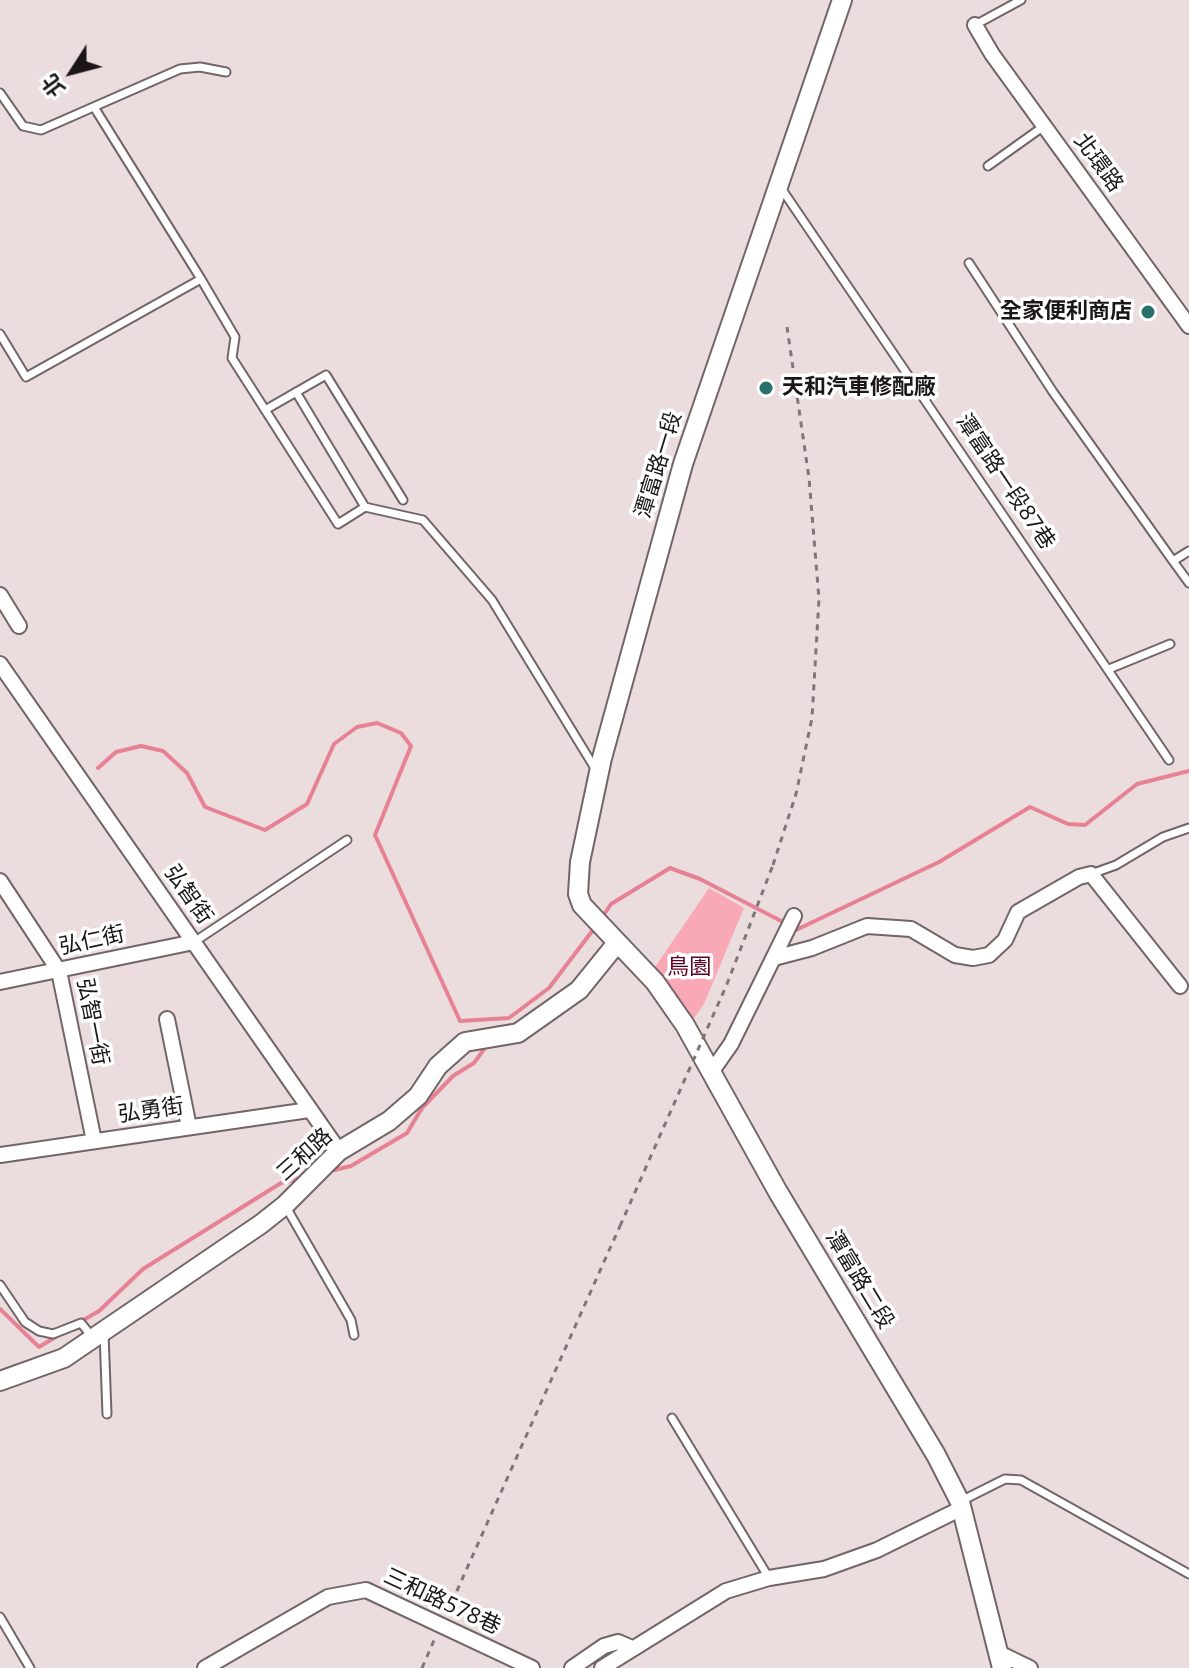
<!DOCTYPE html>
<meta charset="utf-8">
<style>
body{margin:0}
#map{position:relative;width:1189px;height:1668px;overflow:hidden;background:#ebdcde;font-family:"Open Sans","Noto Sans TC",sans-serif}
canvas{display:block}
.north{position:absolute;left:32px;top:32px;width:80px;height:80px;-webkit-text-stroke:6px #fff;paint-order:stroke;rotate:234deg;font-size:22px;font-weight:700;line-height:32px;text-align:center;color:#1b1617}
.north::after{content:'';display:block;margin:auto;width:28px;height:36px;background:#1b1617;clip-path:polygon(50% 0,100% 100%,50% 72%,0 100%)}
</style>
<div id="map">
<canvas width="1189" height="1668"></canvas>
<div class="north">北</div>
</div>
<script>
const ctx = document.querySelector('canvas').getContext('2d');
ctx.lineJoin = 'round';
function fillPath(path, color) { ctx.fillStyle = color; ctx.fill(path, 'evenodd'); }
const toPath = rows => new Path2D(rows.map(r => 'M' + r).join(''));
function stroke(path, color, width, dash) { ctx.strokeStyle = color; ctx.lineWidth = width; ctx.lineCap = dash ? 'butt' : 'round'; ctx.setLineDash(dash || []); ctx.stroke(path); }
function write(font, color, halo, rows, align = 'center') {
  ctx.font = font + ' "Open Sans","Noto Sans TC",sans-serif'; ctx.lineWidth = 7; ctx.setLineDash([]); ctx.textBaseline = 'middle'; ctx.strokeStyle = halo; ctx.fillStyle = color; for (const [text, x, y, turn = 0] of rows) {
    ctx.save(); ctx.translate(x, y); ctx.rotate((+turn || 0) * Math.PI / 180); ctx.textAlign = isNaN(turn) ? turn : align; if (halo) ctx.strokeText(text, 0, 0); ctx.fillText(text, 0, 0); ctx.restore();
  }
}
const green = toPath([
 [709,888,744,908,704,1004,690,1024,653,970]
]);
const stream = toPath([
 [98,768,116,752,141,746,163,751,187,773,205,807,265,830,307,804,334,744,357,727,377,723,401,733,411,746,375,835,460,1021,509,1018,549,988,596,926],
 [601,919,611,904,670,868,700,879,785,923],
 [793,928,796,930,939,862,1030,807,1068,824,1085,825,1137,784,1189,771],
 [330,1171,351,1166,407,1133,422,1108,453,1076,474,1063,487,1045],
 [0,1309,39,1347,59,1335],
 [80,1322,99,1311,143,1269,281,1183,302,1178]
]);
const path = toPath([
 [773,865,796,794,812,718,819,599,809,478,787,327],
 [447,1613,620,1226],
 [422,1668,435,1638]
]);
const service = toPath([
 [975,25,1021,0],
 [0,93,23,126,41,130,180,69,200,67,226,72],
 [988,166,1044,126],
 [781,188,1169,760],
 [969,263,1053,392,1173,561],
 [201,279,235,337,232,358,338,524,365,507,423,520,492,600,596,770],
 [0,334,26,377,201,279,94,107],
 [296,392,365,507],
 [265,410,326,375,403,500],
 [1189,551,1173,561,1189,583],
 [1109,669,1170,644],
 [1091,874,1116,865,1163,837,1189,828],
 [194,942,347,840],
 [286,1207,351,1320,354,1335],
 [0,1285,25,1322,39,1331,53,1334,81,1323,93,1338],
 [104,1333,107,1414],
 [672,1418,769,1578],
 [961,1501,1005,1479,1021,1480,1189,1574],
 [0,1617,30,1668]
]);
const minor = toPath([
 [975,25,992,54,1189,326],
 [0,595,19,626],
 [0,664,339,1151],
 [0,881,59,971,94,1141],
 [774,958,812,948,867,926,911,929,955,955,973,958,989,955,1005,940,1018,912,1079,877,1091,874,1180,986],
 [0,982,194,942],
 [167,1019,189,1127],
 [712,1071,731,1044,794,916],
 [0,1155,309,1110],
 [999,1653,1030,1668],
 [205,1668,328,1597,366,1590,532,1668],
 [572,1668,604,1646,618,1642,632,1648],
 [602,1668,726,1591,769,1578,824,1569,877,1550,962,1508]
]);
const tertiary = toPath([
 [842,0,683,464,602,758,580,862,578,894,582,905,655,982,685,1025,778,1192,936,1455,960,1502,1002,1668],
 [0,1381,64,1358,261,1224,285,1205,339,1151,389,1121,418,1096,438,1066,465,1042,518,1033,579,990,617,943]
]);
const pathBridge = toPath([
 [620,1226,727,984,773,865]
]);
const markers = [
 [1148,312,8,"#27706b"],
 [766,388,8,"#27706b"]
];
const streetNames = [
 ["北環路",1098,163,54],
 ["潭富路一段",659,465,-73],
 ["潭富路一段87巷",1005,482,56],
 ["弘智街",188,895,55],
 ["弘仁街",92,941,-12],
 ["弘智一街",92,1022,79],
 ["弘勇街",151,1111,-8],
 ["三和路",305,1155,-42],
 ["潭富路二段",859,1280,59],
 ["三和路578巷",442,1602,25]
];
const poiNames = [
 ["全家便利商店",1132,312],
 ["天和汽車修配廠",782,388,"left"]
];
const parkNames = [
 ["鳥園",689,968]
];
fillPath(green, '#f9a8b5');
stroke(stream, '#e78295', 4);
stroke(service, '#726567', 11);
stroke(minor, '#726567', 18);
stroke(tertiary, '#726567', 22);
stroke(path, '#807678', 3, [6, 6]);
stroke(service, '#fff', 7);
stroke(minor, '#fff', 14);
stroke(tertiary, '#fff', 18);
stroke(pathBridge, '#807678', 3, [6, 6]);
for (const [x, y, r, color] of markers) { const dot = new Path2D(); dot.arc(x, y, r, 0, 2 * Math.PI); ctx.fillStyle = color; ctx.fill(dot); stroke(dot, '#fff', 3); }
write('22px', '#1b1617', '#fff', streetNames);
write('bold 22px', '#1b1617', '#fff', poiNames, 'right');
write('22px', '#5c0021', '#fff', parkNames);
</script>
